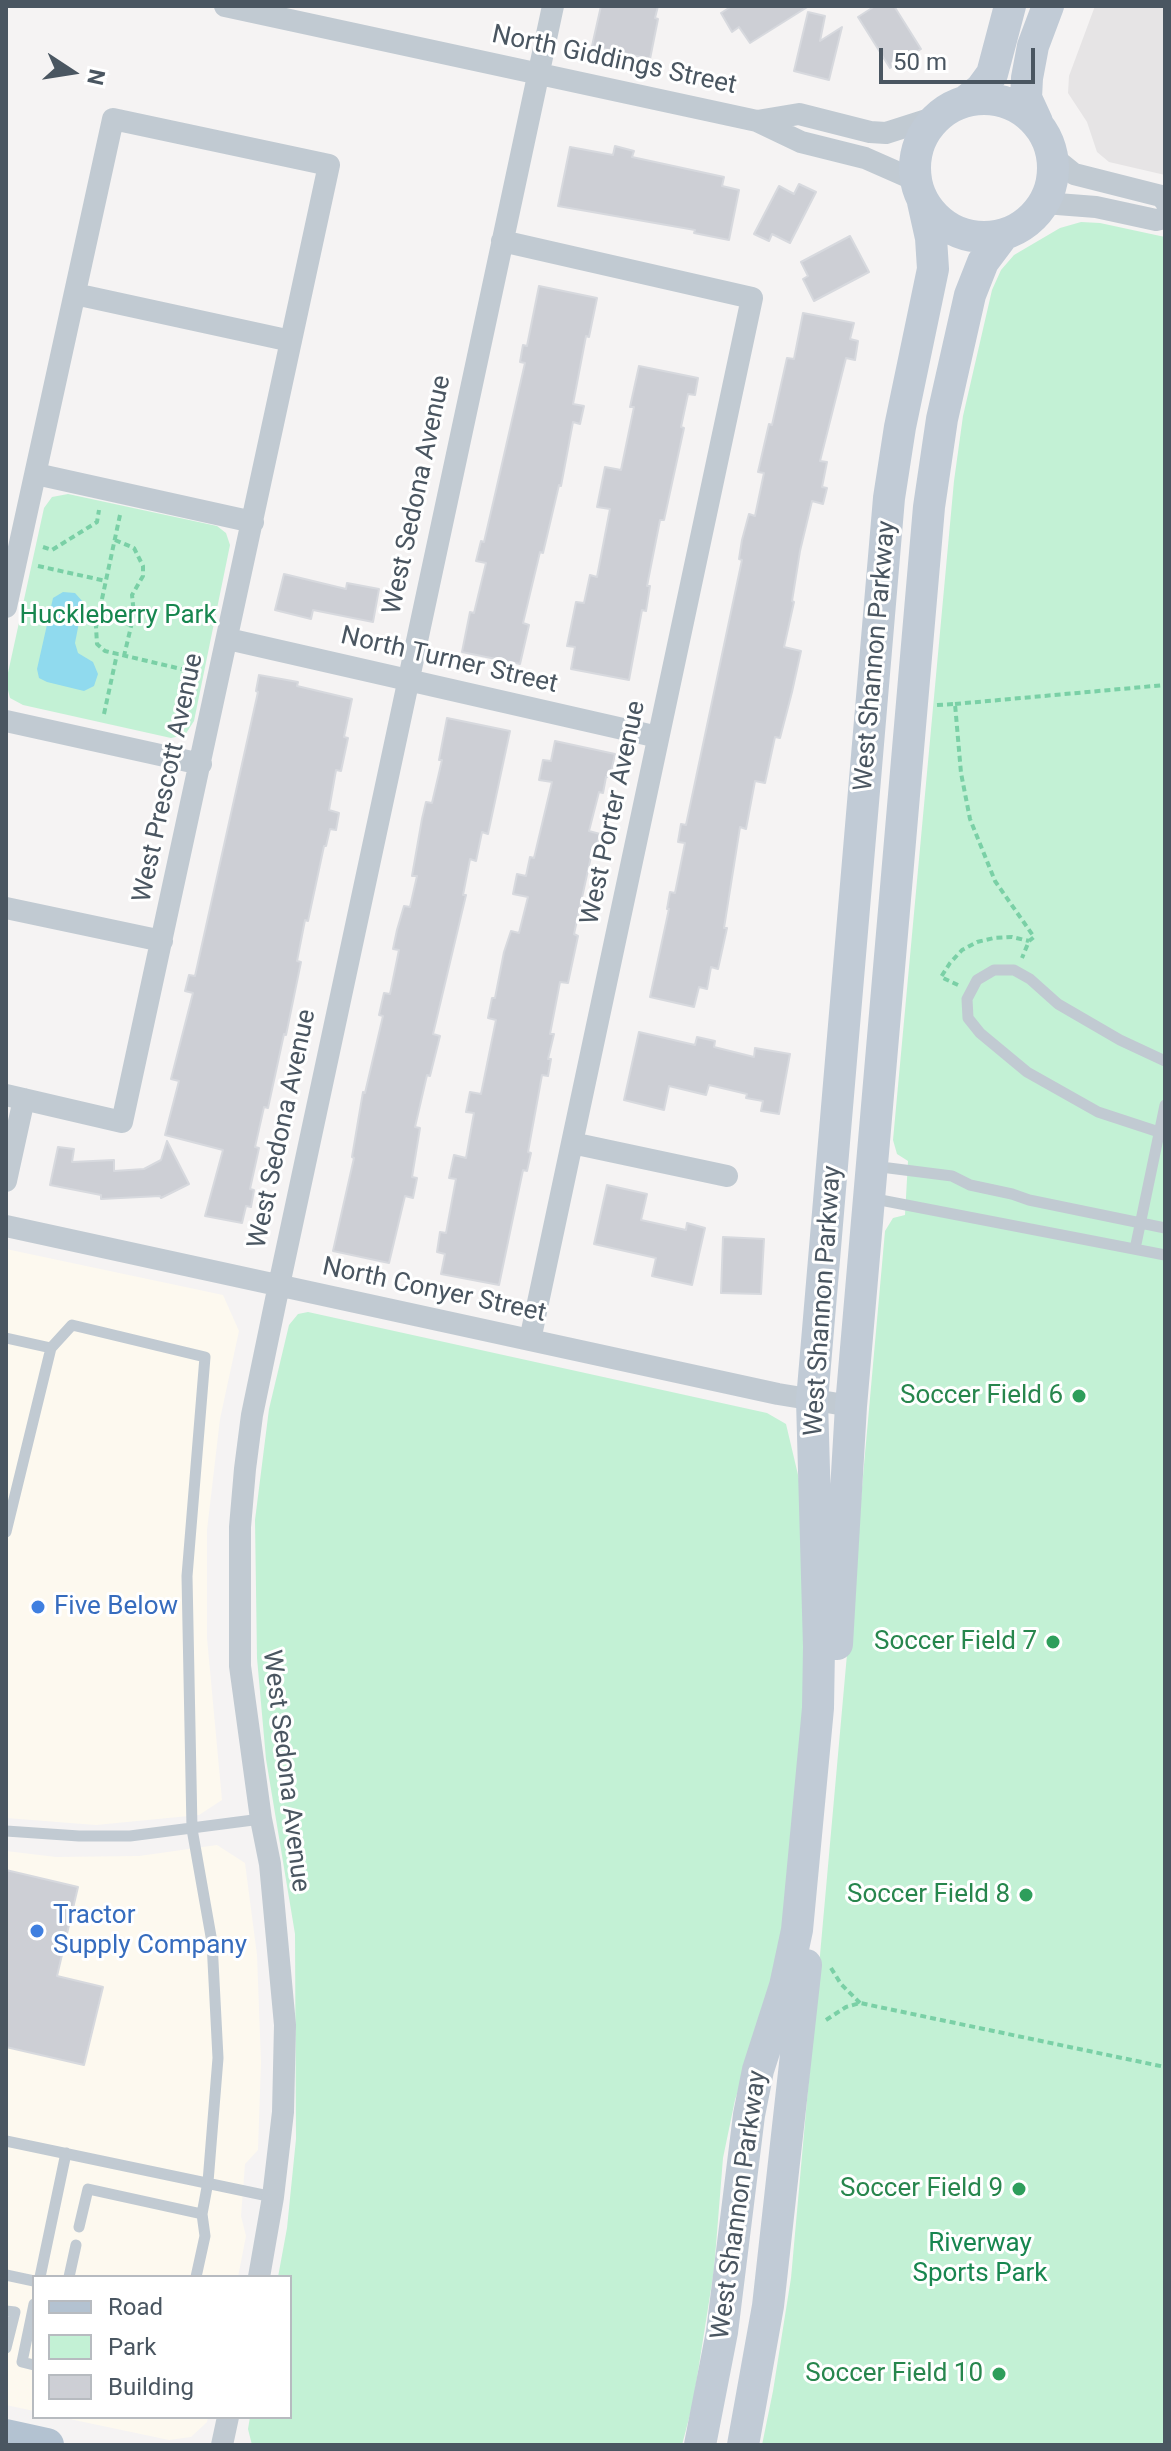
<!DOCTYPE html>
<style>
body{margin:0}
#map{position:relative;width:1171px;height:2451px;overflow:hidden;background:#f5f3f3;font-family:Roboto,sans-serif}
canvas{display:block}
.frame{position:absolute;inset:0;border:8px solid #4a5661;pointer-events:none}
.legend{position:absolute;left:32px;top:2275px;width:260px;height:144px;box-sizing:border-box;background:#fff;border:2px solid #b7bbc0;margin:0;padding:10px 14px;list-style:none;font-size:24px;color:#4a5661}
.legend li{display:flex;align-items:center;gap:16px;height:40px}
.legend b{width:40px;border:2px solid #b7bbc0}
.north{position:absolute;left:32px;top:32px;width:80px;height:80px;-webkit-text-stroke:6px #fff;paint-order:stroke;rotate:102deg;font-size:22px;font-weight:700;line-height:32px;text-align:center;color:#4a5661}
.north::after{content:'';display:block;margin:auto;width:28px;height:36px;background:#4a5661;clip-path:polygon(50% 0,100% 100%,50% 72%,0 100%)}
.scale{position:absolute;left:879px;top:48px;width:156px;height:36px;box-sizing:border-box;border:4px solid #4a5661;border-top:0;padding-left:10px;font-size:24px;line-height:28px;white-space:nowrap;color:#4a5661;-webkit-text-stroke:6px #fff;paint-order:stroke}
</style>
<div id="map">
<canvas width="1171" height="2451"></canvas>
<div class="frame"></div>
<ul class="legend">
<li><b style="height:10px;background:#b3c2d1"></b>Road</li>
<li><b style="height:22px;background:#c3f1d5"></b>Park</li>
<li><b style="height:22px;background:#cdcfd5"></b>Building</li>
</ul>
<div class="north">N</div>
<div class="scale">50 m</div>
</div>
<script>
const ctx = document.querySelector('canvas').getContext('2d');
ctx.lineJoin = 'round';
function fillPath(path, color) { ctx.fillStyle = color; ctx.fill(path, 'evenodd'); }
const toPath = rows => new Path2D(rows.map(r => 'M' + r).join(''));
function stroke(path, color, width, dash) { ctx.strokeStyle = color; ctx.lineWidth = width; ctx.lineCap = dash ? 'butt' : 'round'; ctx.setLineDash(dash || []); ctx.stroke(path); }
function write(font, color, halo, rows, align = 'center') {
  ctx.font = font + ' Roboto,sans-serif'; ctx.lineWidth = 6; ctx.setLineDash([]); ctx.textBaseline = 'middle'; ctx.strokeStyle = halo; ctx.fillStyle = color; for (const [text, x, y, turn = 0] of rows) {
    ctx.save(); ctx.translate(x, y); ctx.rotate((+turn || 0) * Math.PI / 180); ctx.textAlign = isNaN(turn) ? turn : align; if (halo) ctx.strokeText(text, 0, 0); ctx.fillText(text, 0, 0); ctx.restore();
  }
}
const commercial = toPath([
 [6,1249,223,1295,239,1331,220,1419,207,1530,207,1638,222,1800,199,1815,96,1825,6,1818],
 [217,1845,245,1863,257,1955,261,2062,258,2150,245,2164,241,2216,246,2236,238,2277,34,2277,34,2411,6,2405,6,1851,56,1857,139,1856],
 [60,2417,208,2417,207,2422,191,2437,169,2440]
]);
const education = toPath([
 [1095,6,1165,6,1165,175,1109,162,1097,152,1087,122,1068,93,1069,76]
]);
const green = toPath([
 [1081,222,1100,223,1165,237,1165,2445,762,2445,773,2391,791,2278,885,1231,893,1218,905,1215,908,1161,897,1154,893,1140,954,481,963,416,992,290,1001,270,1014,255,1060,228],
 [68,494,217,526,226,533,230,545,194,721,185,735,171,738,23,705,10,698,6,682,44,508,52,497],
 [308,1312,767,1413,786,1424,803,1496,804,1701,781,1957,735,2100,723,2158,714,2270,693,2403,682,2445,252,2445,248,2429,250,2417,290,2417,290,2277,278,2277,287,2228,296,2139,295,1934,266,1759,257,1658,255,1520,269,1409,289,1325,298,1314]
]);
const water = toPath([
 [63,592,75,593,83,602,75,643,78,653,93,662,98,674,94,686,84,691,47,682,39,678,37,669,53,598]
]);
const building = toPath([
 [601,6,658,6,655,18,658,19,650,59,592,46,601,6],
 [732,6,809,6,750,43,739,27,732,32,721,13,732,6],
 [875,6,894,6,921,49,890,68,858,17,875,6],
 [808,12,825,16,820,41,842,27,829,80,794,71,808,12],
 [615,146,634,151,632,157,724,177,722,186,739,190,729,240,694,233,695,230,558,206,570,147,613,155,615,146],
 [799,184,816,192,790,243,772,234,769,241,754,234,779,186,794,194,799,184],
 [850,236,869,272,814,301,803,279,808,276,801,262,850,236],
 [539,286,597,298,589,337,586,336,573,404,584,406,580,424,573,422,561,486,559,485,543,553,540,552,523,623,529,625,520,664,462,652,470,612,474,613,486,563,476,561,481,541,484,542,494,499,525,363,520,362,523,345,527,346,539,286],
 [803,313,854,323,850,339,858,341,855,360,846,358,820,461,827,462,822,487,827,488,823,504,812,501,800,551,792,601,794,602,784,647,801,651,792,692,780,738,775,737,765,783,755,781,746,829,740,827,724,928,727,928,718,969,711,967,707,989,699,987,694,1007,650,997,669,909,667,909,670,892,675,893,685,843,678,842,681,824,686,825,742,560,739,559,742,540,749,514,755,516,764,473,758,472,766,437,769,424,772,425,787,358,794,359,803,313],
 [639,366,698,378,695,395,688,394,681,427,684,428,664,520,660,520,647,586,650,586,646,611,642,610,629,680,571,669,575,647,567,646,576,602,584,603,590,575,597,577,610,509,597,507,605,467,621,470,634,407,630,407,639,366],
 [284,574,346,589,347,583,379,589,373,622,313,610,311,619,275,610,284,574],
 [259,675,298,682,297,686,352,699,344,737,348,738,341,771,336,770,329,810,339,813,336,830,330,829,326,846,324,846,308,921,305,920,297,961,301,962,286,1035,284,1034,268,1108,264,1107,255,1147,259,1148,250,1189,254,1190,251,1207,246,1206,242,1223,205,1216,223,1150,165,1135,179,1081,171,1079,193,993,185,991,189,975,195,976,258,692,256,691,259,675],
 [447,718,510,731,488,834,482,832,476,861,470,859,463,895,466,895,433,1034,440,1036,430,1076,427,1075,415,1127,420,1128,412,1177,417,1178,413,1198,405,1196,389,1263,333,1251,354,1158,352,1157,363,1092,365,1093,383,1016,379,1015,384,993,390,994,399,950,393,949,397,930,404,906,410,907,417,876,412,876,422,819,426,802,432,803,442,760,439,760,447,718],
 [555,741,615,754,610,777,606,777,603,793,599,792,589,831,600,834,595,852,592,852,574,934,578,936,568,983,560,982,550,1034,554,1034,548,1059,551,1059,548,1076,542,1075,528,1152,531,1153,527,1171,523,1170,499,1285,441,1274,445,1254,437,1252,440,1232,446,1233,456,1179,449,1178,454,1155,466,1158,474,1113,466,1112,470,1092,481,1094,496,1020,488,1018,492,998,495,998,504,952,511,931,519,933,528,897,513,894,517,874,526,876,530,857,534,858,552,782,539,780,543,760,551,761,555,741],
 [639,1032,695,1045,697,1037,715,1041,714,1047,754,1057,755,1048,790,1054,779,1114,761,1111,763,1101,746,1098,747,1094,709,1085,706,1095,669,1086,664,1110,624,1100,639,1032],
 [167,1141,189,1184,161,1198,160,1196,101,1199,101,1195,50,1185,58,1147,74,1149,72,1162,114,1160,114,1171,144,1169,161,1160,167,1141],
 [607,1185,647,1194,641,1220,686,1230,687,1223,705,1228,692,1285,652,1276,656,1258,594,1244,607,1185],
 [723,1237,764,1239,761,1294,721,1293,723,1237],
 [6,1870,78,1887,57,1976,103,1987,84,2065,6,2047,6,1870]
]);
const path = toPath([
 [120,515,96,627,97,644,105,651,194,672],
 [115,540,134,548,143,566,143,576,132,595,134,614,124,656],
 [43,547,52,550,97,522,99,510],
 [38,566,106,581],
 [98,617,131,625],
 [955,704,1165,685],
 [937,705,955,704,961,773,970,819,995,881,1034,937,1029,941,1022,958],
 [104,714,117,654],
 [958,985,941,977,950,963,962,950,977,942,994,938,1012,937,1029,941],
 [831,1968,841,1984,860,2003],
 [826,2020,846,2007,860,2003,1165,2067]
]);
const lane = toPath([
 [1165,1061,1120,1040,1058,1004,1030,979,1014,970,994,970,977,980,967,999,968,1018,980,1033,1027,1072,1098,1112,1165,1134],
 [873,1166,952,1176,970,1185,1012,1194,1029,1200,1165,1228],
 [870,1198,1165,1255],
 [1135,1249,1165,1105],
 [6,1338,51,1348,6,1532],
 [51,1348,72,1325,205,1357,187,1576,192,1829,212,1942,218,2058,208,2182,202,2214,205,2236,196,2277],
 [6,1831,79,1836,130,1836,261,1819],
 [6,2141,273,2197],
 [79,2227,88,2189,202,2214],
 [6,2275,34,2281],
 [40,2277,66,2153],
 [69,2277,76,2245],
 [34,2304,22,2362,34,2365],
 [6,2311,15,2312,6,2348]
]);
const street = toPath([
 [225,6,757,121,801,142,865,158,915,180],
 [757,121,799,114,870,132,886,133,936,117],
 [1053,157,1074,174,1161,196,1165,201],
 [1044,203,1096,207,1156,220,1165,218],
 [502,241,752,298,530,1340],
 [75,294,291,341],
 [36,474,253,522],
 [6,607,113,119,329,165,122,1122,6,1095],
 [228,639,658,737],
 [6,721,201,764],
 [6,908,162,941],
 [572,1143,727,1176],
 [6,1181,24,1099],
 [6,1226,778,1394,851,1406],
 [259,2277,273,2197,283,2112,285,2025,270,1864,261,1819,240,1666,240,1527,245,1469,252,1415,279,1285,553,6],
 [222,2445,228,2417]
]);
const secondary = toPath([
 '915 168a69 69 0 1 1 138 0a69 69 0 1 1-138 0Z',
 [967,100,981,89,992,74,1010,6],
 [1037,122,1026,98,1027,78,1033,46,1048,6],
 [837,1644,851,1406,929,507,942,419,970,295,983,262,1004,234],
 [700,2445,722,2332,749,2115,758,2070,785,1986,797,1930,818,1708,819,1647,812,1400,889,498,900,427,933,269,931,238,923,202],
 [743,2445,768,2306,806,1965]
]);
const primary = toPath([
 [6,2436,47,2445]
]);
const markers = [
 [1079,1396,8,"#2e9e5b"],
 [38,1607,8,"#3f7fe0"],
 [1053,1642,8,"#2e9e5b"],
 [1026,1895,8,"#2e9e5b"],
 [37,1931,8,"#3f7fe0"],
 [1019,2189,8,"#2e9e5b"],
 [999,2374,8,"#2e9e5b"]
];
const streetNames = [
 ["North Giddings Street",614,61,12],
 ["West Sedona Avenue",418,495,-78],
 ["West Shannon Parkway",876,656,-85],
 ["North Turner Street",449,661,13],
 ["West Prescott Avenue",169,778,-78],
 ["West Porter Avenue",614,813,-78],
 ["West Sedona Avenue",283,1129,-78],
 ["North Conyer Street",434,1291,12],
 ["West Shannon Parkway",824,1301,-86],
 ["West Sedona Avenue",285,1771,83],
 ["West Shannon Parkway",740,2205,-82]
];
const parkNames = [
 ["Huckleberry Park",118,616],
 ["Riverway",980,2244],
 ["Sports Park",980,2274]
];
const leisureNames = [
 ["Soccer Field 6",1063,1396],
 ["Soccer Field 7",1037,1642],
 ["Soccer Field 8",1010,1895],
 ["Soccer Field 9",1003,2189],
 ["Soccer Field 10",983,2374]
];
const shopNames = [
 ["Five Below",54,1607],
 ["Tractor",53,1916],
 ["Supply Company",53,1946]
];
fillPath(commercial, '#fdf9ef');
fillPath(education, '#e6e4e5');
fillPath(green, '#c3f1d5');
fillPath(water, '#90daee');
fillPath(building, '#cdcfd5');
stroke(building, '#d7d9de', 2);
stroke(path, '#7ad0a6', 4, [6, 4]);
stroke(lane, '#c1cad2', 11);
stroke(street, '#c1cad2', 22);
stroke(secondary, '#c1cbd6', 32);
stroke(primary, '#b3c2d1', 34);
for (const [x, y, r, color] of markers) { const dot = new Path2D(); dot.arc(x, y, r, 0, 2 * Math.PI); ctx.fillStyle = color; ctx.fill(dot); stroke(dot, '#fff', 3); }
write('26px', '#4a5661', '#fff', streetNames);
write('26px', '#17864f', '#fff', parkNames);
write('26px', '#27864d', '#fff', leisureNames, 'right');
write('26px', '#366cbe', '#fff', shopNames, 'left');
</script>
